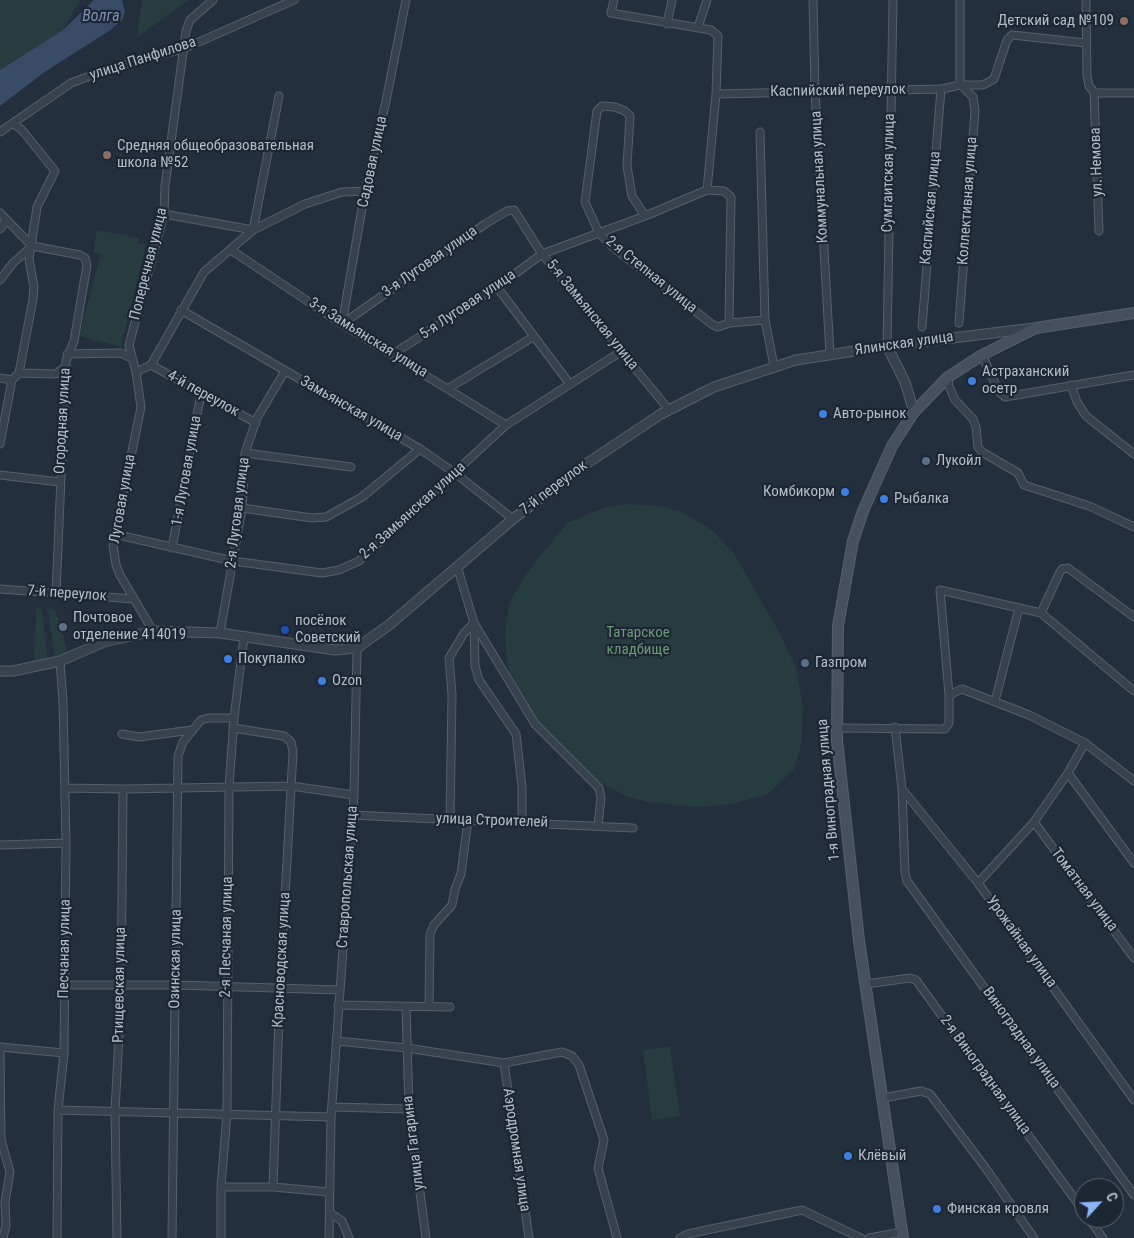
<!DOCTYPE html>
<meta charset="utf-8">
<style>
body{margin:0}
#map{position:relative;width:1134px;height:1238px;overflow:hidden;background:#242f3e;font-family:"Roboto Condensed",sans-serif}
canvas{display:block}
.north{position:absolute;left:1074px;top:1178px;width:50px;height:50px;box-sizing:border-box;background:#1d2633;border:1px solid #59626f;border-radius:50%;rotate:65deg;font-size:14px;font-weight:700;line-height:20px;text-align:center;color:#b4bcc9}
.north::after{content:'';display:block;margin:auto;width:18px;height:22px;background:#8ab4f8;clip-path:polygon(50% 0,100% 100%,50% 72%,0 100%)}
</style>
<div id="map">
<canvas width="1134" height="1238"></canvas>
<div class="north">С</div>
</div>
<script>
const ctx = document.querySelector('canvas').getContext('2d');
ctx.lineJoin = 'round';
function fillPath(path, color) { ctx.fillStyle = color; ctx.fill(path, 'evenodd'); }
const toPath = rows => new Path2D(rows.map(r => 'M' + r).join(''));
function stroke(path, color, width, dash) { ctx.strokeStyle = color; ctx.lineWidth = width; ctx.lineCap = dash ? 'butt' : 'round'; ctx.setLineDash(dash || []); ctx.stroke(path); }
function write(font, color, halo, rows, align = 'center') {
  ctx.font = font + ' "Roboto Condensed",sans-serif'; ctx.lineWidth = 4.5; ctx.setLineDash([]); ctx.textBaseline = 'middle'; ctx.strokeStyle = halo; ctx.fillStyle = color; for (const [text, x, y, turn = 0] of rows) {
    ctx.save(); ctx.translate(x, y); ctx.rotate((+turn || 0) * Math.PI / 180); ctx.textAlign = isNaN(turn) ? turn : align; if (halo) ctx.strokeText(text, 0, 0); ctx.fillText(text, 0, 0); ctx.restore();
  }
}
const green = toPath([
 [0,0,80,0,63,30,0,70],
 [142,0,189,0,137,37],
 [97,230,139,238,138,244,146,244,121,347,79,336,101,254,93,252],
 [625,504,651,505,680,511,712,530,733,552,778,630,795,665,803,706,802,742,794,769,768,794,733,804,696,807,648,802,625,796,601,783,570,756,540,725,521,696,508,669,505,634,509,603,526,574,567,523,603,508],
 [36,608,42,609,48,661,34,665],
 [48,609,54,609,57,615,69,657,55,660],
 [670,1047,680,1116,652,1120,643,1050]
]);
const water = toPath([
 [94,0,122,0,125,12,122,20,109,31,46,71,0,106,0,70,63,30]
]);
const minor = toPath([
 [614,0,611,13,711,30,718,36,716,94,707,190,724,191,731,197,729,323,765,320],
 [813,0,815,91,830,354],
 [960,0,960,85],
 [1086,0,1087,76,1089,86,1094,92,1098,93,1134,93],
 [667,24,672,0],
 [698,27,707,0],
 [1094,92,1099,231],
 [716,94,941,89,960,85,983,85,994,79,1007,40,1012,35,1086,43],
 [0,132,71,83,111,68,183,49,294,0],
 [760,132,765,320,774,366],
 [0,213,32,246,80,255,85,258,87,265,74,341,66,361,56,594],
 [164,214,253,230,305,204,342,192,365,191],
 [645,216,632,196,627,166,630,116,625,111,615,107,602,106,597,111,585,202,599,233,614,248,713,325,718,327,729,323],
 [0,229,7,220],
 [231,250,342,324,506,425],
 [0,280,13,263,31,247],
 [497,287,569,383],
 [181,310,420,449,455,473,513,519],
 [959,323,975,111,973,97,961,85],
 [342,324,485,224,507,211,514,210,542,254,669,410],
 [342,324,365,191,386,101,406,0],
 [922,327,941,89],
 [887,346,893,0],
 [67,354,121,353,133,359],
 [393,354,497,287,542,254,645,216,707,190],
 [982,355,999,392,1005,397,1134,375],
 [151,365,256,423],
 [136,372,151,365,204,272,253,230,279,96],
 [19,373,56,374,66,366],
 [948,377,949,386,955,400,973,419,976,427,978,447,982,452,1018,473,1024,485,1089,506,1134,527],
 [0,378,12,380],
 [1071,385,1077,402,1086,416,1134,454],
 [449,388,533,337],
 [0,444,12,380,19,373,33,299,34,287,29,259,37,207,55,171,22,130,13,123],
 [245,453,351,467],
 [0,475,60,482],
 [242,508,312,518,326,517,362,497,420,449],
 [114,534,233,561,322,573,339,570,359,561,506,425,622,351],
 [172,548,201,394],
 [457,566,474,623,535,724,599,788,601,798,598,825],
 [0,589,134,599],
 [1041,613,1059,574,1062,569,1068,568,1134,617],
 [474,623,475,666,479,680,516,734,522,787,522,822],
 [153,631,120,575,116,565,113,545,141,407,136,372,129,345,164,214,165,186,186,31,190,20,213,0],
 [220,633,242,508,245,453,257,418,285,371],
 [949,695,940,590,1041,613,1134,691],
 [995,701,1019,608],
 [895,727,902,789,905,873,907,881,1134,1195],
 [233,728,284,736,291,742,293,752,280,987,273,1187],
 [837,728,945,729,949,723,949,695,962,689,1029,715,1085,743,1134,781],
 [122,734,139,737,192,730],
 [1068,773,1134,863],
 [66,788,123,789,121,999,115,1111,117,1238],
 [123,789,291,786,354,795],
 [902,789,978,883,1134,1100],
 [351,815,633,828],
 [450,819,452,695,449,658,464,633,474,623],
 [1034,822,1134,958],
 [0,845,66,843],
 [978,883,1034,822,1068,773,1085,743],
 [866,984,910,978,916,980,1084,1212],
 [65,985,176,985,340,990],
 [338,1005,450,1007],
 [429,1006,430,934,434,925,452,905,455,889,461,874,468,820],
 [406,1007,409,1109,426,1238],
 [337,1041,407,1048,504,1063,562,1052,572,1056,579,1065,604,1140,598,1168,617,1238],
 [0,1047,64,1053],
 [0,1052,1,1140,10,1172,5,1202,6,1225,3,1238],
 [504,1063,529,1238],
 [883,1098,921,1091,930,1094,987,1170,1034,1238],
 [333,1107,409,1109],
 [58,1110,331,1117],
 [221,1187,273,1187,329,1192],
 [330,1213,342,1221,349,1238],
 [1088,1218,1103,1238],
 [57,1238,58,1110,64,1053,66,843,63,702,60,661],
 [172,1238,178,756,183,742,201,720,208,718,234,718],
 [221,1238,221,1187,227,1113,229,787,234,718,244,637],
 [329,1238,331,1117,354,795,357,648],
 [680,1238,688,1234,802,1210,861,1238],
 [869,1238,902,1232]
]);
const tertiary = toPath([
 [887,346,905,382,914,412],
 [0,671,13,671,60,661,104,642,153,631,220,633,335,650,357,648,389,625,513,519,583,466,661,414,714,387,796,360,887,346,1034,328]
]);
const secondary = toPath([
 [903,1238,859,941,837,740,838,626,853,541,863,511,892,446,914,412,948,377,982,355,1036,328,1134,313]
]);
const markers = [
 [1124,21,5,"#8d6e63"],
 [107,155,5,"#8d6e63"],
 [972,381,5,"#3f7fe0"],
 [823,414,5,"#3f7fe0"],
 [926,461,5,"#5c6f8a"],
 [845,492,5,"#3f7fe0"],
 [884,499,5,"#3f7fe0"],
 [63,627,5,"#5c6f8a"],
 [285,630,5,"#1a4fb4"],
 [228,659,5,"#3f7fe0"],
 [805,663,5,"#5c6f8a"],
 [322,681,5,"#3f7fe0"],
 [848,1156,5,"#3f7fe0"],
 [937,1209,5,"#3f7fe0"]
];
const poiNames = [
 ["Детский сад №109",1114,21,"right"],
 ["Средняя общеобразовательная",117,146],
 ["школа №52",117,163],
 ["Астраханский",982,372],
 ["осетр",982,389],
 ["Авто-рынок",833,414],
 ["Лукойл",936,461],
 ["Комбикорм",835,492,"right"],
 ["Рыбалка",894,499],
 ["Почтовое",73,618],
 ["отделение 414019",73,635],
 ["посёлок",295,621],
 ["Советский",295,638],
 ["Покупалко",238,659],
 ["Газпром",815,663],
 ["Ozon",332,681],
 ["Клёвый",858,1156],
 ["Финская кровля",947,1209]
];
const streetNames = [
 ["улица Панфилова",143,59,-18],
 ["Каспийский переулок",838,91,-1],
 ["Садовая улица",373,162,-78],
 ["ул. Немова",1097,162,-92],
 ["Сумгаитская улица",889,173,-89],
 ["Коммунальная улица",820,177,-93],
 ["Коллективная улица",968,201,-86],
 ["Каспийская улица",931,208,-85],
 ["3-я Луговая улица",430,262,-35],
 ["Поперечная улица",149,264,-76],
 ["2-я Степная улица",651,275,39],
 ["5-я Луговая улица",468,305,-34],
 ["5-я Замьянская улица",592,315,51],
 ["3-я Замьянская улица",368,338,32],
 ["Ялинская улица",904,344,-8],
 ["4-й переулок",203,394,29],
 ["Замьянская улица",351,409,30],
 ["Огородная улица",63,421,-87],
 ["1-я Луговая улица",187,471,-80],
 ["7-й переулок",554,488,-37],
 ["Луговая улица",123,499,-80],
 ["2-я Замьянская улица",413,511,-42],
 ["2-я Луговая улица",238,513,-83],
 ["7-й переулок",67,594,4],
 ["1-я Виноградная улица",829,790,-95],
 ["улица Строителей",492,821,2],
 ["Ставропольская улица",348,877,-86],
 ["Томатная улица",1084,890,53],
 ["2-я Песчаная улица",227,937,-89],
 ["Урожайная улица",1021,942,54],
 ["Песчаная улица",65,949,-89],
 ["Озинская улица",176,959,-89],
 ["Красноводская улица",282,960,-87],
 ["Ртищевская улица",120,985,-89],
 ["Виноградная улица",1021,1038,54],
 ["2-я Виноградная улица",985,1075,54],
 ["улица Гагарина",414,1143,-97],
 ["Аэродромная улица",516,1150,82]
];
const parkNames = [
 ["Татарское",638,633],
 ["кладбище",638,650]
];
const waterNames = [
 ["Волга",101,17]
];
fillPath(green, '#263c3f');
fillPath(water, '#394c67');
stroke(minor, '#565f6c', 9);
stroke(tertiary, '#565f6c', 11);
stroke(secondary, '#565f6c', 12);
stroke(minor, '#38414e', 7);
stroke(tertiary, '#38414e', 9);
stroke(secondary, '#465061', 10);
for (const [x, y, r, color] of markers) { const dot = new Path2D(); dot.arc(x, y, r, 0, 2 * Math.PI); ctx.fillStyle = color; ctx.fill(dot); stroke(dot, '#1d2633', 2); }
write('15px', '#b4bcc9', '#1d2633', poiNames, 'left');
write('15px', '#b4bcc9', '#1d2633', streetNames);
write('15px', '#6b9a76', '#1d2633', parkNames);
write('italic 16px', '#7c92b1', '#1d2633', waterNames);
</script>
